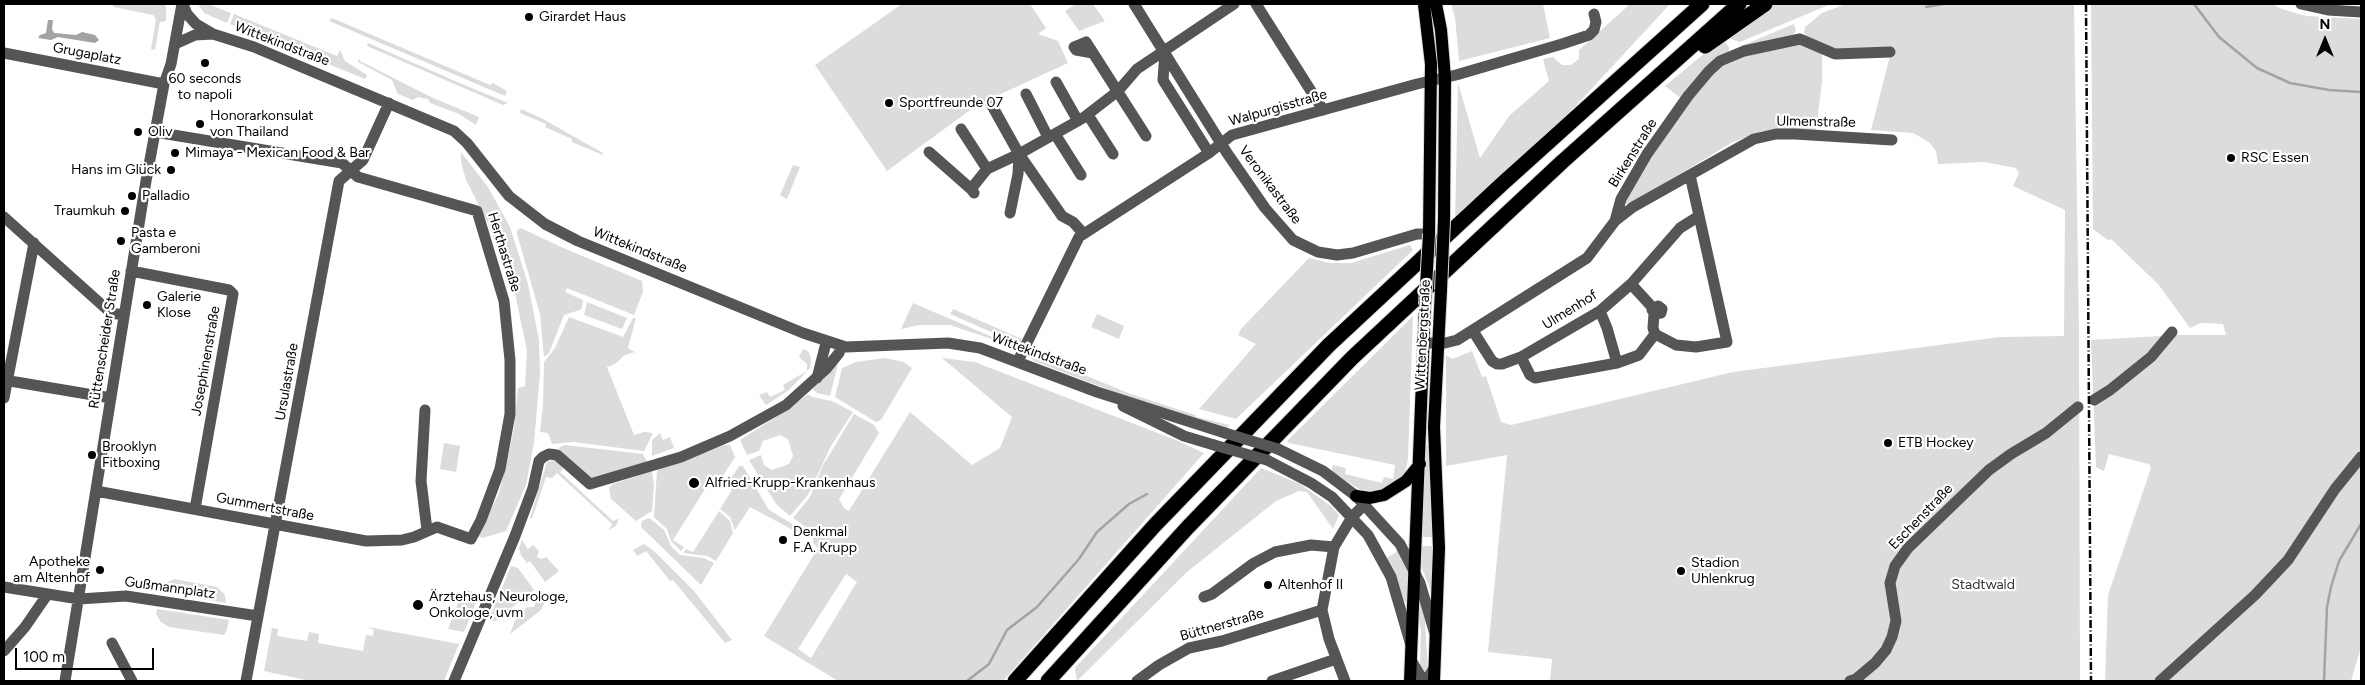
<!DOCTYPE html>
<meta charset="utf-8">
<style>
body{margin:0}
#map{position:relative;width:2365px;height:685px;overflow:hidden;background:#fff;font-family:Figtree,sans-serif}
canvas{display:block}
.frame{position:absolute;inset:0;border:5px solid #000;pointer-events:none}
.north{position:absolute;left:2300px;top:15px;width:50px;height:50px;-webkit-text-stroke:4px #fff;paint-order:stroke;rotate:0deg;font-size:14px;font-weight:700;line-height:20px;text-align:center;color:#000}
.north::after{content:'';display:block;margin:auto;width:18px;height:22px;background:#000;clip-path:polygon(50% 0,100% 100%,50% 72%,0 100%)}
.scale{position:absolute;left:15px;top:648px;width:139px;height:22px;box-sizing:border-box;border:2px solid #000;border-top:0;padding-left:6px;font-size:15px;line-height:18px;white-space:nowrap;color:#000;-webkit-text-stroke:4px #fff;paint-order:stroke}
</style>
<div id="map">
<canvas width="2365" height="685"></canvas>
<div class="frame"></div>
<div class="north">N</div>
<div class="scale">100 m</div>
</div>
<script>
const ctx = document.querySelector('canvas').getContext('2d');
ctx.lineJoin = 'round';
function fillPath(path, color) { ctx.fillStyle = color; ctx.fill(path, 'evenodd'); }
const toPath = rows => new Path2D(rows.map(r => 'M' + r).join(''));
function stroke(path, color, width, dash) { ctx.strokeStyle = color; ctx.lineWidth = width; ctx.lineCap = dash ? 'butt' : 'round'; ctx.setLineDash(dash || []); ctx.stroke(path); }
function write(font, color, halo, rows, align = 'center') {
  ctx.font = font + ' Figtree,sans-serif'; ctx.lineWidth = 4.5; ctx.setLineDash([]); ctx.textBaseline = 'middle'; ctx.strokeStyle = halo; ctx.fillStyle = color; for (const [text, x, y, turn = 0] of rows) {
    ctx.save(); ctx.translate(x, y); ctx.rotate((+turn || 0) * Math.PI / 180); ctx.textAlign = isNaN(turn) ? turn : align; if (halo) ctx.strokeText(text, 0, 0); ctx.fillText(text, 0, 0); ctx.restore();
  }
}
const green = toPath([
 [112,4,162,4,166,6,166,21,160,22,155,50,151,49,156,19,153,15,114,7],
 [198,4,208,4,231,13,227,23,204,13],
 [902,4,1030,4,1046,28,1038,34,1058,41,1068,63,977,105,887,171,815,65],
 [1076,4,1093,4,1105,21,1079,31,1065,11],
 [1451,4,1543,4,1550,38,1459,61,1455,17],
 [1630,4,1670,4,1559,124,1455,223,1458,83,1480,158,1509,116,1549,81,1543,59,1553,57,1562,65,1571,65,1579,59,1579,50],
 [1775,4,1831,4,1740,42,1731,39,1728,33],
 [1846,4,2074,4,2079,333,2080,681,1567,681,1550,680,1552,659,1488,652,1507,455,1446,466,1446,355,1452,359,1472,351,1482,377,1486,376,1501,422,1511,425,1733,372,2000,337,2064,336,2065,210,2013,186,2019,173,2016,168,1984,162,1938,164,1936,151,1929,142,1913,133,1871,130,1891,52,1822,51,1822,82,1816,130,1795,129,1762,131,1731,143,1631,204,1626,204,1626,199,1683,100,1665,86,1722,39,1729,47,1729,52,1808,39,1804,33,1805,27,1822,13],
 [2091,4,2272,4,2282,9,2306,16,2361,19,2361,647,2351,681,2105,681,2108,595,2151,468,2149,464,2109,454,2104,471,2096,467,2091,340,2179,335,2226,335,2223,324,2201,323,2190,328,2158,284,2111,239,2108,240,2093,229],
 [234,14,337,56,340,50,345,61,367,75,365,79,230,24],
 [332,18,490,85,493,83,507,91,505,96,329,21],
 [1794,24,1796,31,1791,37,1741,46],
 [368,43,462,84,508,103,503,105,367,46],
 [359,58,360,61,433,98,479,117,476,125,459,114,430,103,428,99,418,97,413,100,398,94,392,80,358,62],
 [521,109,541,118,603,153,603,155,572,142,572,139,545,127,546,124,520,113],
 [461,152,488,187,510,227,528,284,539,340,540,373,534,443,526,485,506,531,482,538,478,536,499,493,508,457,514,428,518,388,525,386,527,351,510,269,504,271,489,225,466,180,461,162],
 [793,165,800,167,787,199,780,195],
 [521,228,561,247,642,281,643,292,634,315,567,288,565,292,583,300,582,307,580,310,564,315,549,353,544,357,540,314,517,234,517,230],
 [1410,245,1413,250,1236,419,1199,409,1256,344,1238,335,1241,329,1309,258,1329,263,1351,263],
 [587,302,627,318,622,329,584,315],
 [913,303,1018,348,950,325,919,325,901,329],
 [953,309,1022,339,1020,343,1014,342,950,314],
 [1097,314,1124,326,1119,339,1091,327],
 [1413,316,1408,459,1404,476,1388,488,1375,492,1359,489,1332,472,1332,467,1334,465,1346,468,1345,474,1382,483,1384,477,1393,479,1395,465,1289,443,1287,441],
 [569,317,623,337,633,318,636,318,628,348,635,352,625,355,615,364,607,367,634,435,644,432,653,433,644,451,573,442,552,444,548,433,540,432,543,405,544,362,555,348],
 [803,349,808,351,811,358,810,368,789,390,766,405,759,395,767,392,770,397,785,390,783,385,807,371,807,364,799,357],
 [1030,353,1131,394,1195,415,1196,417,1230,425,1226,429,1138,401,1034,361,1029,356],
 [885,358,904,362,912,368,881,420,876,422,835,397,842,368,856,362],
 [942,358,975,362,1178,441,1204,453,1003,681,838,681,764,636,818,548,813,543,813,532,793,518,810,497,822,467,854,414,874,425,879,433,839,499,844,508,849,511,910,412,972,465,1000,448,1012,417],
 [846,574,857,582,811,658,798,649],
 [837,364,838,364,830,396,817,393,813,389],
 [808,394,812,397,832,401,853,412,831,446,808,495,790,516,776,504,749,460,761,455,764,465,772,470,789,464,793,456,788,439,780,435,763,441,759,451,747,455,740,440,787,410],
 [660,433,663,440,670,437,674,448,652,456,652,440],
 [444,443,460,446,456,472,440,469],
 [565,445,643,454,647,462,590,478,558,448],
 [724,445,730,445,735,457,719,482,712,478,673,540,684,547,681,551,671,541,667,529,654,517,657,470],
 [1426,446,1429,446,1433,537,1422,537],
 [554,460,564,467,560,472,613,521,619,518,616,526,609,530,612,524,557,473,552,478,546,477,532,519,530,518,547,462],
 [739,466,743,466,769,510,801,529,806,537,750,507,735,530,730,517,720,509,732,490,726,486],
 [1261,468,1300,484,1331,506,1339,515,1333,529,1307,492,1299,491,1276,501,1187,572,1077,681,1075,668],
 [652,471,654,485,652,511,636,521,611,499,609,488,613,484],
 [719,511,730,521,733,533,716,561,707,556,683,553,686,549,693,552],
 [649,518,664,530,671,546,680,555,704,558,714,563,701,585,641,527,642,521],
 [522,540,528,549,533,545,539,551,537,557,541,559,546,557,559,571,545,582,530,561,527,563,521,555,519,548],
 [644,544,654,551,694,591,732,640,725,643,673,580,670,581,646,551,637,556,633,550],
 [1422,546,1433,546,1432,594,1420,563],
 [1399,550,1408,567,1408,604,1404,601,1387,558],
 [511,566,518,568,534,590,494,622,490,617],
 [174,579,217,587,225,595,226,603,160,592,164,584],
 [463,590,480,593,464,632,448,629],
 [541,598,544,604,541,610,510,634,515,620,518,619,527,607,534,607,535,603],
 [1419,598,1425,620,1428,672,1424,673,1420,665,1421,631,1418,612],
 [157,609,229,620,227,630,224,635,169,627,161,622,156,614],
 [368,627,459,644,444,681,310,681,264,671,272,628,278,629,277,636,307,641,309,632,319,634,318,643,363,651,366,635,373,636,374,630]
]);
const water = toPath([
 [48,20,53,20,52,29,54,33,76,35,82,32,95,35,99,40,95,43,58,37,51,40,38,38,40,35,46,33]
]);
const stream = toPath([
 [2194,4,2219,37,2257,68,2290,83,2329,90,2361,92],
 [1926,7,1943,4],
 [967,681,989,664,1007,630,1037,607,1079,559,1097,532,1129,504,1147,494],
 [2324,681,2327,607,2331,587,2339,561,2361,524]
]);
const minor = toPath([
 [183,4,187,14,196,24,213,34,254,47,454,131,467,143,509,196,545,224,578,241,803,333,846,347,948,343,980,348,1097,392,1225,433],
 [1134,4,1227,153,1265,208,1293,240,1318,252,1337,255,1353,253,1417,234,1429,234],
 [1256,4,1323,110],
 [2301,4,2328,10,2361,12],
 [175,44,195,35,213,34],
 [1165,52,1163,80,1209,153],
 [4,53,164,84],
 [1093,53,1076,50,1074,47,1086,42,1146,136],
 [1056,82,1078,121],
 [1026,94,1048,137],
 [990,102,1019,154,1062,216,1073,222,1083,233],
 [1088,115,1113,154],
 [961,129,987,169],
 [1055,134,1081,175],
 [929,152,971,189],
 [974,193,971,189,987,169,1019,154,1083,118,1118,91,1137,69,1234,4],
 [1010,213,1018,174,1019,154],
 [4,217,111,313,124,315],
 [1615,221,1633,207,1754,139,1776,134,1795,134,1892,140],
 [131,271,229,290,233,294,195,509],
 [1652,310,1658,306,1662,309,1661,313,1654,314],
 [1600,311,1607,328,1617,363],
 [1473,331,1492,361,1497,364,1502,364,1521,357,1600,311,1631,284,1680,228,1699,216],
 [1655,334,1676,345,1696,347,1727,342,1690,175],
 [1422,343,1445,343,1457,340,1587,258,1615,221,1621,199,1647,154,1688,96,1709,71,1720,61,1744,51,1800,39,1835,54,1890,52],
 [1521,357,1530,375,1535,378,1617,363,1639,355,1655,334,1653,328,1654,314,1652,307,1631,284],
 [1018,361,1079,237,1209,153,1232,135,1417,84,1456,75,1562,44,1589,35,1594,30,1596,22,1594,14],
 [817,378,826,343],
 [4,380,111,398],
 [4,398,34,243],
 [2094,400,2110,390,2151,357,2172,332],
 [1123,406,1184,436,1214,445],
 [425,410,421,481,427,530],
 [1278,449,1323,471,1356,496,1400,544,1420,583,1434,631],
 [1267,460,1311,483,1332,497,1368,535,1391,577,1410,642],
 [96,491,366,541,402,540,414,537,437,527,471,539,481,520,500,469,510,414,510,360,504,301,477,211,358,177,342,163,155,132],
 [4,587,79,599,126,596,258,616],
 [1204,597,1212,594,1254,563,1275,552,1311,545,1334,547],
 [112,643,132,681],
 [4,651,25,627,47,595],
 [1411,660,1421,677,1428,678,1434,668],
 [65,681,146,181,164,84,171,64,182,4],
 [246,681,339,181,363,160,389,103],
 [454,681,515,536,533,488,539,461,543,457,549,454,557,455,590,484,681,457,730,436,786,405,826,369,839,353,841,346],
 [1137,681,1159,665,1189,648,1222,641,1322,610],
 [1272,681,1336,659],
 [1345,681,1329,639,1322,610,1334,547,1352,517,1364,505],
 [1850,681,1856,679,1875,663,1886,650,1892,637,1896,621,1890,583,1895,566,1908,548,1989,470,2011,454,2046,433,2078,407],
 [2160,681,2255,595,2288,560,2335,489,2361,457]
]);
const major = toPath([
 [1424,4,1431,64,1429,234],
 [1436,4,1441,30,1445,78,1444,220],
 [1356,496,1370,498,1384,495,1406,481,1420,464],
 [1410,681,1425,305],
 [1434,681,1439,548,1434,427,1441,290]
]);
const highway = toPath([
 [1705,46,1765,4],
 [1015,681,1155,525,1329,345,1502,184,1702,4],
 [1048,681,1188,527,1352,358,1562,162,1739,4]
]);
const rail = toPath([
 [2086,4,2091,681]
]);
const minorBridge = toPath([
 [1225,433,1278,449],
 [1214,445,1267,460]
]);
const majorBridge = toPath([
 [1441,290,1444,220],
 [1425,305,1429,234]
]);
const markers = [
 [529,17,5,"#000"],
 [205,63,5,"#000"],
 [889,103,5,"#000"],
 [200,124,5,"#000"],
 [138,132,5,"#000"],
 [175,153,5,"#000"],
 [2231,158,5,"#000"],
 [171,170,5,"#000"],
 [132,196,5,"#000"],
 [125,211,5,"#000"],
 [121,241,5,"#000"],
 [147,305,5,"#000"],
 [1888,443,5,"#000"],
 [92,455,5,"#000"],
 [694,483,6,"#000"],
 [783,540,5,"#000"],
 [100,570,5,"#000"],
 [1681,571,5,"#000"],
 [1268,585,5,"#000"],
 [418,605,6,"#000"]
];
const poiNames = [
 ["Girardet Haus",539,17],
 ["60 seconds",205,79,"center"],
 ["to napoli",205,95,"center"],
 ["Sportfreunde 07",899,103],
 ["Honorarkonsulat",210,116],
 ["von Thailand",210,132],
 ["Oliv",148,132],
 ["Mimaya - Mexican Food & Bar",185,153],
 ["RSC Essen",2241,158],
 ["Hans im Glück",161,170,"right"],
 ["Palladio",142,196],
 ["Traumkuh",115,211,"right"],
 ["Pasta e",131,233],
 ["Gamberoni",131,249],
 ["Galerie",157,297],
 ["Klose",157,313],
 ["ETB Hockey",1898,443],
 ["Brooklyn",102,447],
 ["Fitboxing",102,463],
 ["Alfried-Krupp-Krankenhaus",705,483],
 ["Denkmal",793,532],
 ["F.A. Krupp",793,548],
 ["Apotheke",90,562,"right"],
 ["am Altenhof",90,578,"right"],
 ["Stadion",1691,563],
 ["Uhlenkrug",1691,579],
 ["Altenhof II",1278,585],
 ["Ärztehaus, Neurologe,",429,597],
 ["Onkologe, uvm",429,613]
];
const streetNames = [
 ["Wittekindstraße",282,44,21],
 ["Grugaplatz",87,54,11],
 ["Walpurgisstraße",1278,108,-16],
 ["Ulmenstraße",1816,122,1],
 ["Birkenstraße",1633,153,-58],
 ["Veronikastraße",1270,185,53],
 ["Wittekindstraße",640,250,22],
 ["Herthastraße",504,252,73],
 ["Ulmenhof",1570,310,-32],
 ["Wittenbergstraße",1423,335,-87],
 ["Rüttenscheider Straße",105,339,-81],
 ["Wittekindstraße",1039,354,20],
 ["Josephinenstraße",206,361,-80],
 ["Ursulastraße",287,382,-80],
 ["Gummertstraße",265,507,11],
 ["Eschenstraße",1921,517,-46],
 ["Gußmannplatz",170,588,8],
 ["Büttnerstraße",1222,625,-16]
];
const parkNames = [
 ["Stadtwald",1983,585]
];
fillPath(green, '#dcdcdc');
fillPath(water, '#a3a3a3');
stroke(stream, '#a3a3a3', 2.5);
stroke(major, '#dbdbdb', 14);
stroke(highway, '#dbdbdb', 17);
stroke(minor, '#555', 11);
stroke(major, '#000', 12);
stroke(highway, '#000', 15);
stroke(rail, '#000', 2.5, [8, 2.5, 1, 2.5]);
stroke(majorBridge, '#dbdbdb', 14, []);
stroke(minorBridge, '#555', 11);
stroke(majorBridge, '#000', 12);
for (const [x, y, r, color] of markers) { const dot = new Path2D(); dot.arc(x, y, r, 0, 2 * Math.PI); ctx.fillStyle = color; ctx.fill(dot); stroke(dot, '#fff', 2); }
write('14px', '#000', '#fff', poiNames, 'left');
write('14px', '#000', '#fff', streetNames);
write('14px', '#333', '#fff', parkNames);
</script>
